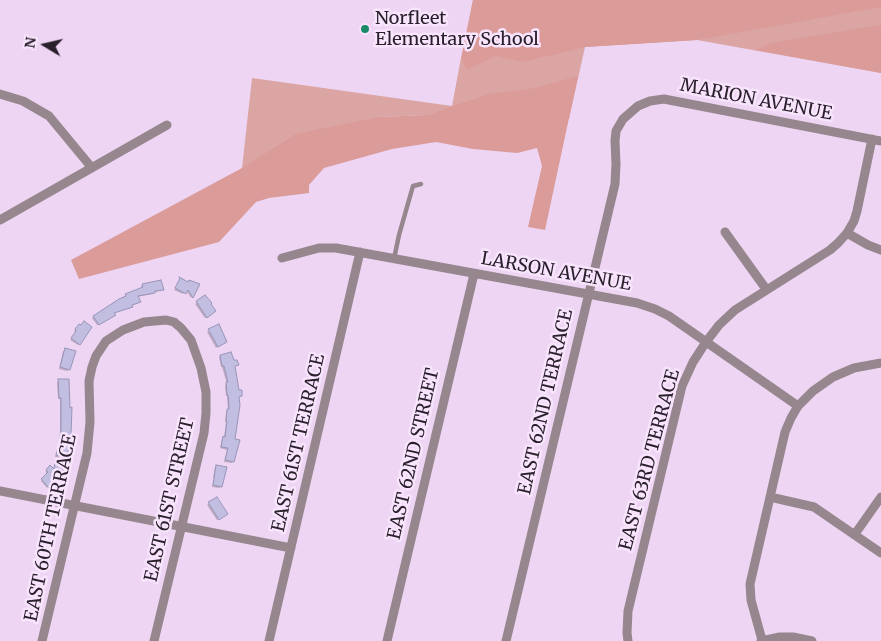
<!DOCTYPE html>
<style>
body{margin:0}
#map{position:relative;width:881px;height:641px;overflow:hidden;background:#eed5f4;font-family:Merriweather,serif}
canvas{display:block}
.north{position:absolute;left:20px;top:20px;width:50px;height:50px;-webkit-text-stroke:4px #f8e4fd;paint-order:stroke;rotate:279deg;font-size:14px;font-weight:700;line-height:20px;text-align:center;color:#29202b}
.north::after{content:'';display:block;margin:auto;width:18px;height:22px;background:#29202b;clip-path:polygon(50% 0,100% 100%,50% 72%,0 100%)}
</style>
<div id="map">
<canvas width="881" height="641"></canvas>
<div class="north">N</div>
</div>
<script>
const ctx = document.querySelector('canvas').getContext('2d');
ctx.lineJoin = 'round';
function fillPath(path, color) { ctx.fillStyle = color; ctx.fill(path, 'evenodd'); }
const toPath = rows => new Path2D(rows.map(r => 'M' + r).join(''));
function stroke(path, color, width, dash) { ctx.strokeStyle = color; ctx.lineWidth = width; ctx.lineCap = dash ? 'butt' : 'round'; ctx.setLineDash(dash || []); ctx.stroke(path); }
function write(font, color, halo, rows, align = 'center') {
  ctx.font = font + ' Merriweather,serif'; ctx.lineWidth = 5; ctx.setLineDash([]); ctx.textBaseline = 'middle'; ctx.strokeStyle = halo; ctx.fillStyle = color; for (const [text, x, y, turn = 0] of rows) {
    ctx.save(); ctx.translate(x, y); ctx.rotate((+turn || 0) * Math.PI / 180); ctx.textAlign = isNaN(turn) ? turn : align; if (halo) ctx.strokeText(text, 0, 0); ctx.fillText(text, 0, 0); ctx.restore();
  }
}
const green = toPath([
 [473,0,881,0,881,73,697,40,585,47,569,119,453,107,427,115,379,117,242,168,252,78,452,106,461,58,462,58]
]);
const forest = toPath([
 [473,0,881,0,881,7,697,40,585,47,523,62,496,56,467,70,461,58],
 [881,25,881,73,756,50,770,43],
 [578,76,545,230,528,227,542,166,537,148,517,153,473,149,436,142,392,149,324,168,309,185,309,193,269,198,256,202,219,242,79,279,71,260,242,168,296,134,379,117,427,115,489,94,535,88]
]);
const shadow = toPath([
 [180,279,188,283,198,285,191,298,186,290,183,294,174,290],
 [143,285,162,289,161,291,154,292,152,294,137,297,139,302,138,303,131,306,130,308,113,313,113,316,97,325,92,318,94,316,125,298,124,297,126,295,142,289,141,286],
 [204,297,213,313,205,318,195,304],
 [219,326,224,343,216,348,207,332],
 [77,327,80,327,84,337,78,345,70,340,76,333,74,331],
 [65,350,69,370,67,371,59,369,63,351],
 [221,356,237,365,234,367,238,392,241,396,238,398,233,440,233,462,232,463,224,462,227,450,220,448,222,439,224,437,226,422,225,422,226,412,228,410,227,396,226,396,225,385,227,384,222,367,221,367,219,357],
 [68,380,66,456,65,458,55,457,56,453,58,451,60,433,60,399,58,399,57,382,59,381],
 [55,463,63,472,47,488,41,481,48,474,45,472,50,467,53,470],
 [217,466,225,468,221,487,219,488,212,487,214,477,213,477,215,467],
 [216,499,225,516,217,520,207,505]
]);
const building = toPath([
 [179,277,188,282,189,280,200,284,193,298,188,290,186,294,175,288,180,278,179,277],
 [161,280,164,290,155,291,155,293,138,296,141,302,132,305,133,307,114,313,116,315,99,325,93,316,119,299,126,296,125,294,143,287,142,284,161,280],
 [205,295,212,303,211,304,216,311,207,318,196,301,205,295],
 [84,321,92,327,80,345,71,338,76,331,75,329,79,324,81,325,84,321],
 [219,324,227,342,218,347,208,329,219,324],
 [65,348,76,351,70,370,60,367,65,348],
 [231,352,234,360,237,360,239,365,235,366,239,390,242,390,242,396,239,397,240,405,235,439,240,440,234,462,225,460,228,448,221,447,223,436,225,437,227,421,226,421,227,409,229,409,228,395,227,395,226,382,228,382,224,366,222,366,220,355,231,352],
 [58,379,69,379,70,408,72,407,71,435,67,457,56,455,57,450,58,450,61,430,61,398,59,398,58,379],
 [55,461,65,472,49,488,41,479,48,472,46,470,50,465,54,469,55,461],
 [216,465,227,467,222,487,213,485,216,465],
 [217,497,228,514,219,520,208,502,217,497]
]);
const service = toPath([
 [394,259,399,235,413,186,421,184]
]);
const minor = toPath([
 [0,94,23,101,49,116,92,168],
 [0,220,167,125],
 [725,232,766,289],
 [847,233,868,245,881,250],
 [282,258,319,248,336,248,637,303,655,309,669,316,798,406],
 [0,491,291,548],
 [770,497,814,507,881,553],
 [855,534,881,497],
 [762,640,751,600,750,584,785,432,791,418,798,406,813,391,833,377,854,368,881,363],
 [42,641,87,453,90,422,89,381,92,367,96,356,106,341,123,330,144,322,166,320,174,322,181,328,191,340,201,368,206,392,206,413,204,433,154,641],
 [269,641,360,252],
 [387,641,474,274],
 [506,641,615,184,616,164,615,141,616,131,623,119,638,106,650,101,664,99,881,141],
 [628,641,627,633,628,611,682,386,693,362,706,342,719,325,735,310,830,250,838,243,847,233,854,221,857,211,872,139],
 [761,641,780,637,793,637,812,641]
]);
const markers = [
 [365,29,5,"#1a8a69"]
];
const poiNames = [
 ["Norfleet",375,19],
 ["Elementary School",375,40]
];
const streetNames = [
 ["MARION AVENUE",756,100,11],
 ["LARSON AVENUE",556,272,10],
 ["EAST 62ND TERRACE",546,402,-77],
 ["EAST 61ST TERRACE",299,443,-77],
 ["EAST 62ND STREET",414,454,-77],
 ["EAST 63RD TERRACE",650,460,-75],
 ["EAST 61ST STREET",170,500,-77],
 ["EAST 60TH TERRACE",51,528,-78]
];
fillPath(green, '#dba5a3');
fillPath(forest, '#da9b99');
fillPath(shadow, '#0003');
fillPath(building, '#c1bee1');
stroke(building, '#9895b7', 1);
stroke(service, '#96868d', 4.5);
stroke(minor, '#96868d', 9);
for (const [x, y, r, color] of markers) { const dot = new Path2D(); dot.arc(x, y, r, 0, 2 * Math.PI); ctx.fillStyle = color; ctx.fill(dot); stroke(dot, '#f8e4fd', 2); }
write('18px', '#29202b', '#f8e4fd', poiNames, 'left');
write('18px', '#29202b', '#f8e4fd', streetNames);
</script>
